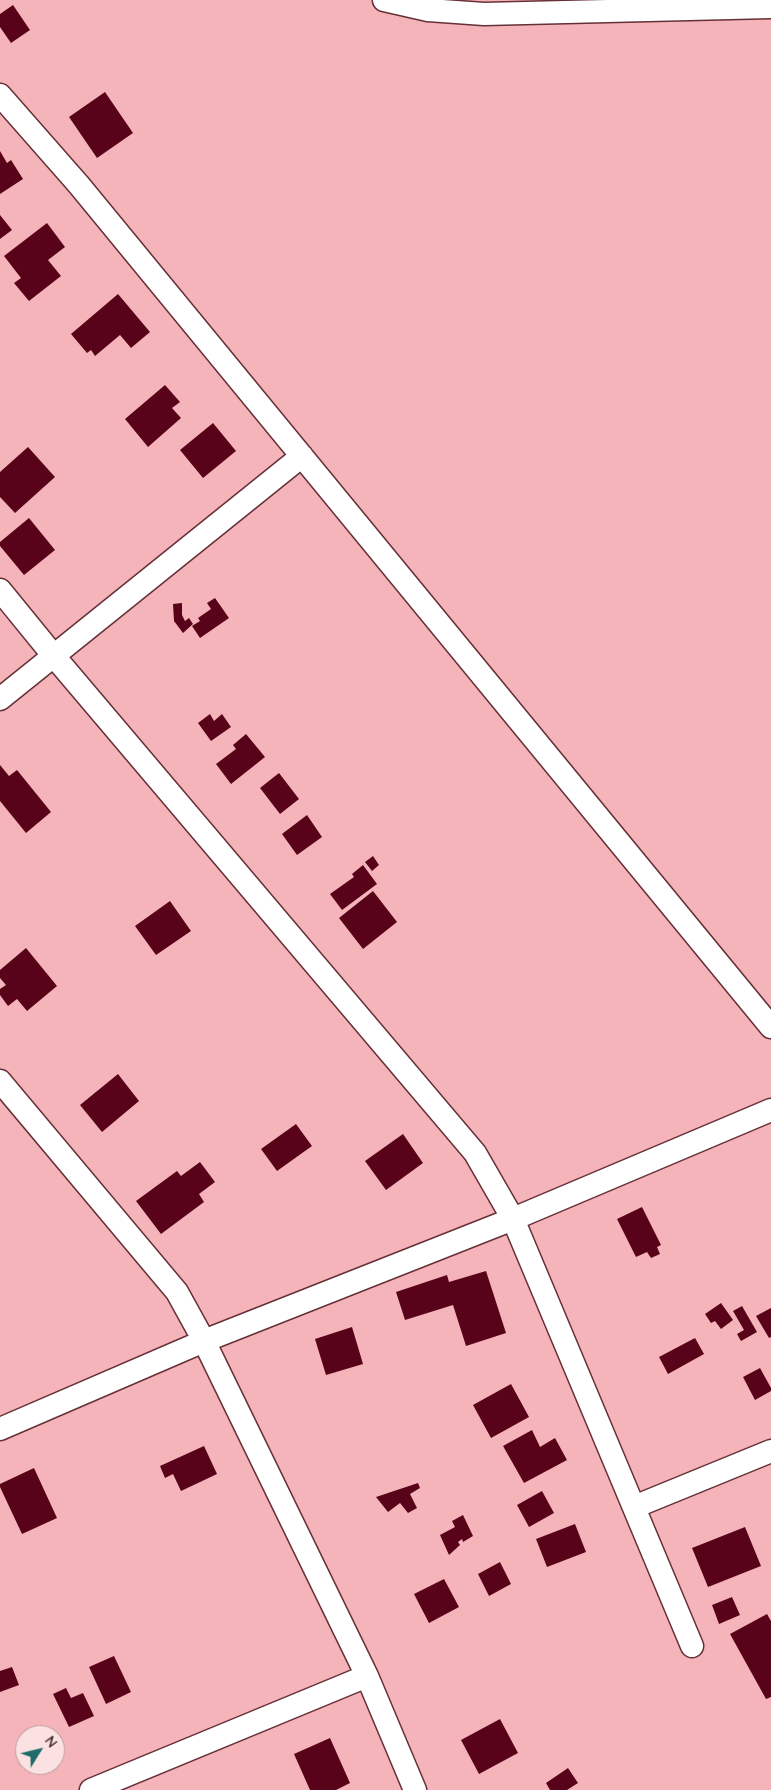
<!DOCTYPE html>
<style>
body{margin:0}
#map{position:relative;width:771px;height:1790px;overflow:hidden;background:#f5b4b9;font-family:Quicksand,sans-serif}
canvas{display:block}
.north{position:absolute;left:15px;top:1725px;width:50px;height:50px;box-sizing:border-box;background:#fce1e2;border:1px solid #b69c9d;border-radius:50%;rotate:54deg;font-size:14px;font-weight:700;line-height:20px;text-align:center;color:#4e3436}
.north::after{content:'';display:block;margin:auto;width:18px;height:22px;background:#1e6b69;clip-path:polygon(50% 0,100% 100%,50% 72%,0 100%)}
</style>
<div id="map">
<canvas width="771" height="1790"></canvas>
<div class="north">N</div>
</div>
<script>
const ctx = document.querySelector('canvas').getContext('2d');
ctx.lineJoin = 'round';
function fillPath(path, color) { ctx.fillStyle = color; ctx.fill(path, 'evenodd'); }
const toPath = rows => new Path2D(rows.map(r => 'M' + r).join(''));
function stroke(path, color, width, dash) { ctx.strokeStyle = color; ctx.lineWidth = width; ctx.lineCap = dash ? 'butt' : 'round'; ctx.setLineDash(dash || []); ctx.stroke(path); }
const building = toPath([
 [13,5,30,30,11,43,0,27,0,14],
 [105,92,133,133,97,158,69,117],
 [0,151,7,163,11,160,23,179,0,194],
 [0,215,12,230,0,239],
 [47,223,65,247,48,260,61,276,29,301,14,283,21,278,4,256],
 [118,294,150,332,131,348,120,335,95,356,91,350,87,353,71,334],
 [165,385,180,402,172,408,181,418,148,447,125,419],
 [213,423,236,451,203,478,180,450],
 [28,447,55,477,15,513,0,497,0,472],
 [29,518,55,550,24,575,0,546,0,542],
 [215,598,229,618,200,638,192,626,200,621,198,618,211,609,207,603],
 [182,603,182,615,185,621,189,618,193,624,183,633,174,621,173,604],
 [210,714,214,721,222,714,231,727,211,741,198,723],
 [246,734,265,757,231,784,216,764,236,749,233,745],
 [0,765,9,776,17,770,51,812,26,833,0,801],
 [279,773,299,799,280,814,260,788],
 [307,815,322,837,297,855,282,834],
 [373,856,379,865,372,871,365,862],
 [363,865,377,884,342,910,330,894,354,877,352,874],
 [373,891,397,922,363,949,339,918],
 [170,901,191,931,156,955,135,926],
 [26,948,57,986,27,1011,17,999,8,1006,0,995,0,989,6,985,0,978,0,970],
 [118,1074,139,1101,102,1132,80,1105],
 [296,1124,312,1146,277,1171,261,1149],
 [403,1134,423,1163,386,1190,365,1161],
 [200,1162,215,1182,199,1194,204,1202,161,1234,136,1201,177,1171,181,1176],
 [642,1207,661,1245,657,1247,660,1254,651,1258,647,1252,636,1257,617,1219],
 [486,1271,506,1333,466,1346,453,1305,405,1320,396,1292,447,1275,449,1282],
 [721,1303,733,1320,721,1329,715,1321,711,1323,705,1314],
 [742,1306,757,1332,741,1341,737,1334,744,1330,733,1311],
 [771,1308,771,1337,769,1338,756,1316],
 [352,1327,363,1364,326,1375,315,1339],
 [695,1338,704,1354,668,1374,659,1357],
 [760,1368,771,1388,771,1391,755,1400,743,1377],
 [511,1384,529,1417,491,1438,473,1405],
 [532,1430,540,1447,555,1438,567,1460,524,1483,503,1446],
 [204,1446,217,1474,181,1491,173,1474,165,1478,160,1466],
 [34,1468,57,1518,22,1534,0,1487,0,1484],
 [418,1483,420,1488,410,1494,417,1508,408,1513,400,1503,388,1512,376,1497],
 [542,1491,554,1513,529,1527,517,1505],
 [463,1515,473,1536,463,1542,462,1539,458,1542,460,1545,449,1555,440,1535,455,1527,452,1521],
 [575,1524,586,1552,547,1567,536,1539],
 [745,1527,761,1566,708,1587,692,1548],
 [500,1562,511,1584,489,1596,478,1574],
 [444,1579,459,1607,429,1623,414,1594],
 [732,1597,740,1615,719,1624,712,1605],
 [767,1614,771,1621,771,1697,766,1699,730,1634],
 [114,1656,131,1692,106,1704,89,1667],
 [12,1667,19,1685,0,1692,0,1671],
 [66,1688,71,1698,83,1693,94,1716,69,1727,53,1694],
 [500,1719,518,1753,479,1774,461,1740],
 [330,1738,350,1783,336,1790,310,1790,294,1754],
 [568,1768,578,1783,567,1790,550,1790,546,1783]
]);
const street = toPath([
 [384,0,428,10,484,14,771,7],
 [0,95,79,185,771,1027],
 [0,590,53,655,475,1153,513,1219,692,1646],
 [0,699,302,456],
 [0,1081,177,1292,204,1341,367,1676,415,1790],
 [0,1429,204,1341,513,1219,771,1110],
 [634,1507,771,1451],
 [91,1790,367,1676]
]);
fillPath(building, '#59031b');
stroke(street, '#653037', 25);
stroke(street, '#fff', 22);
</script>
